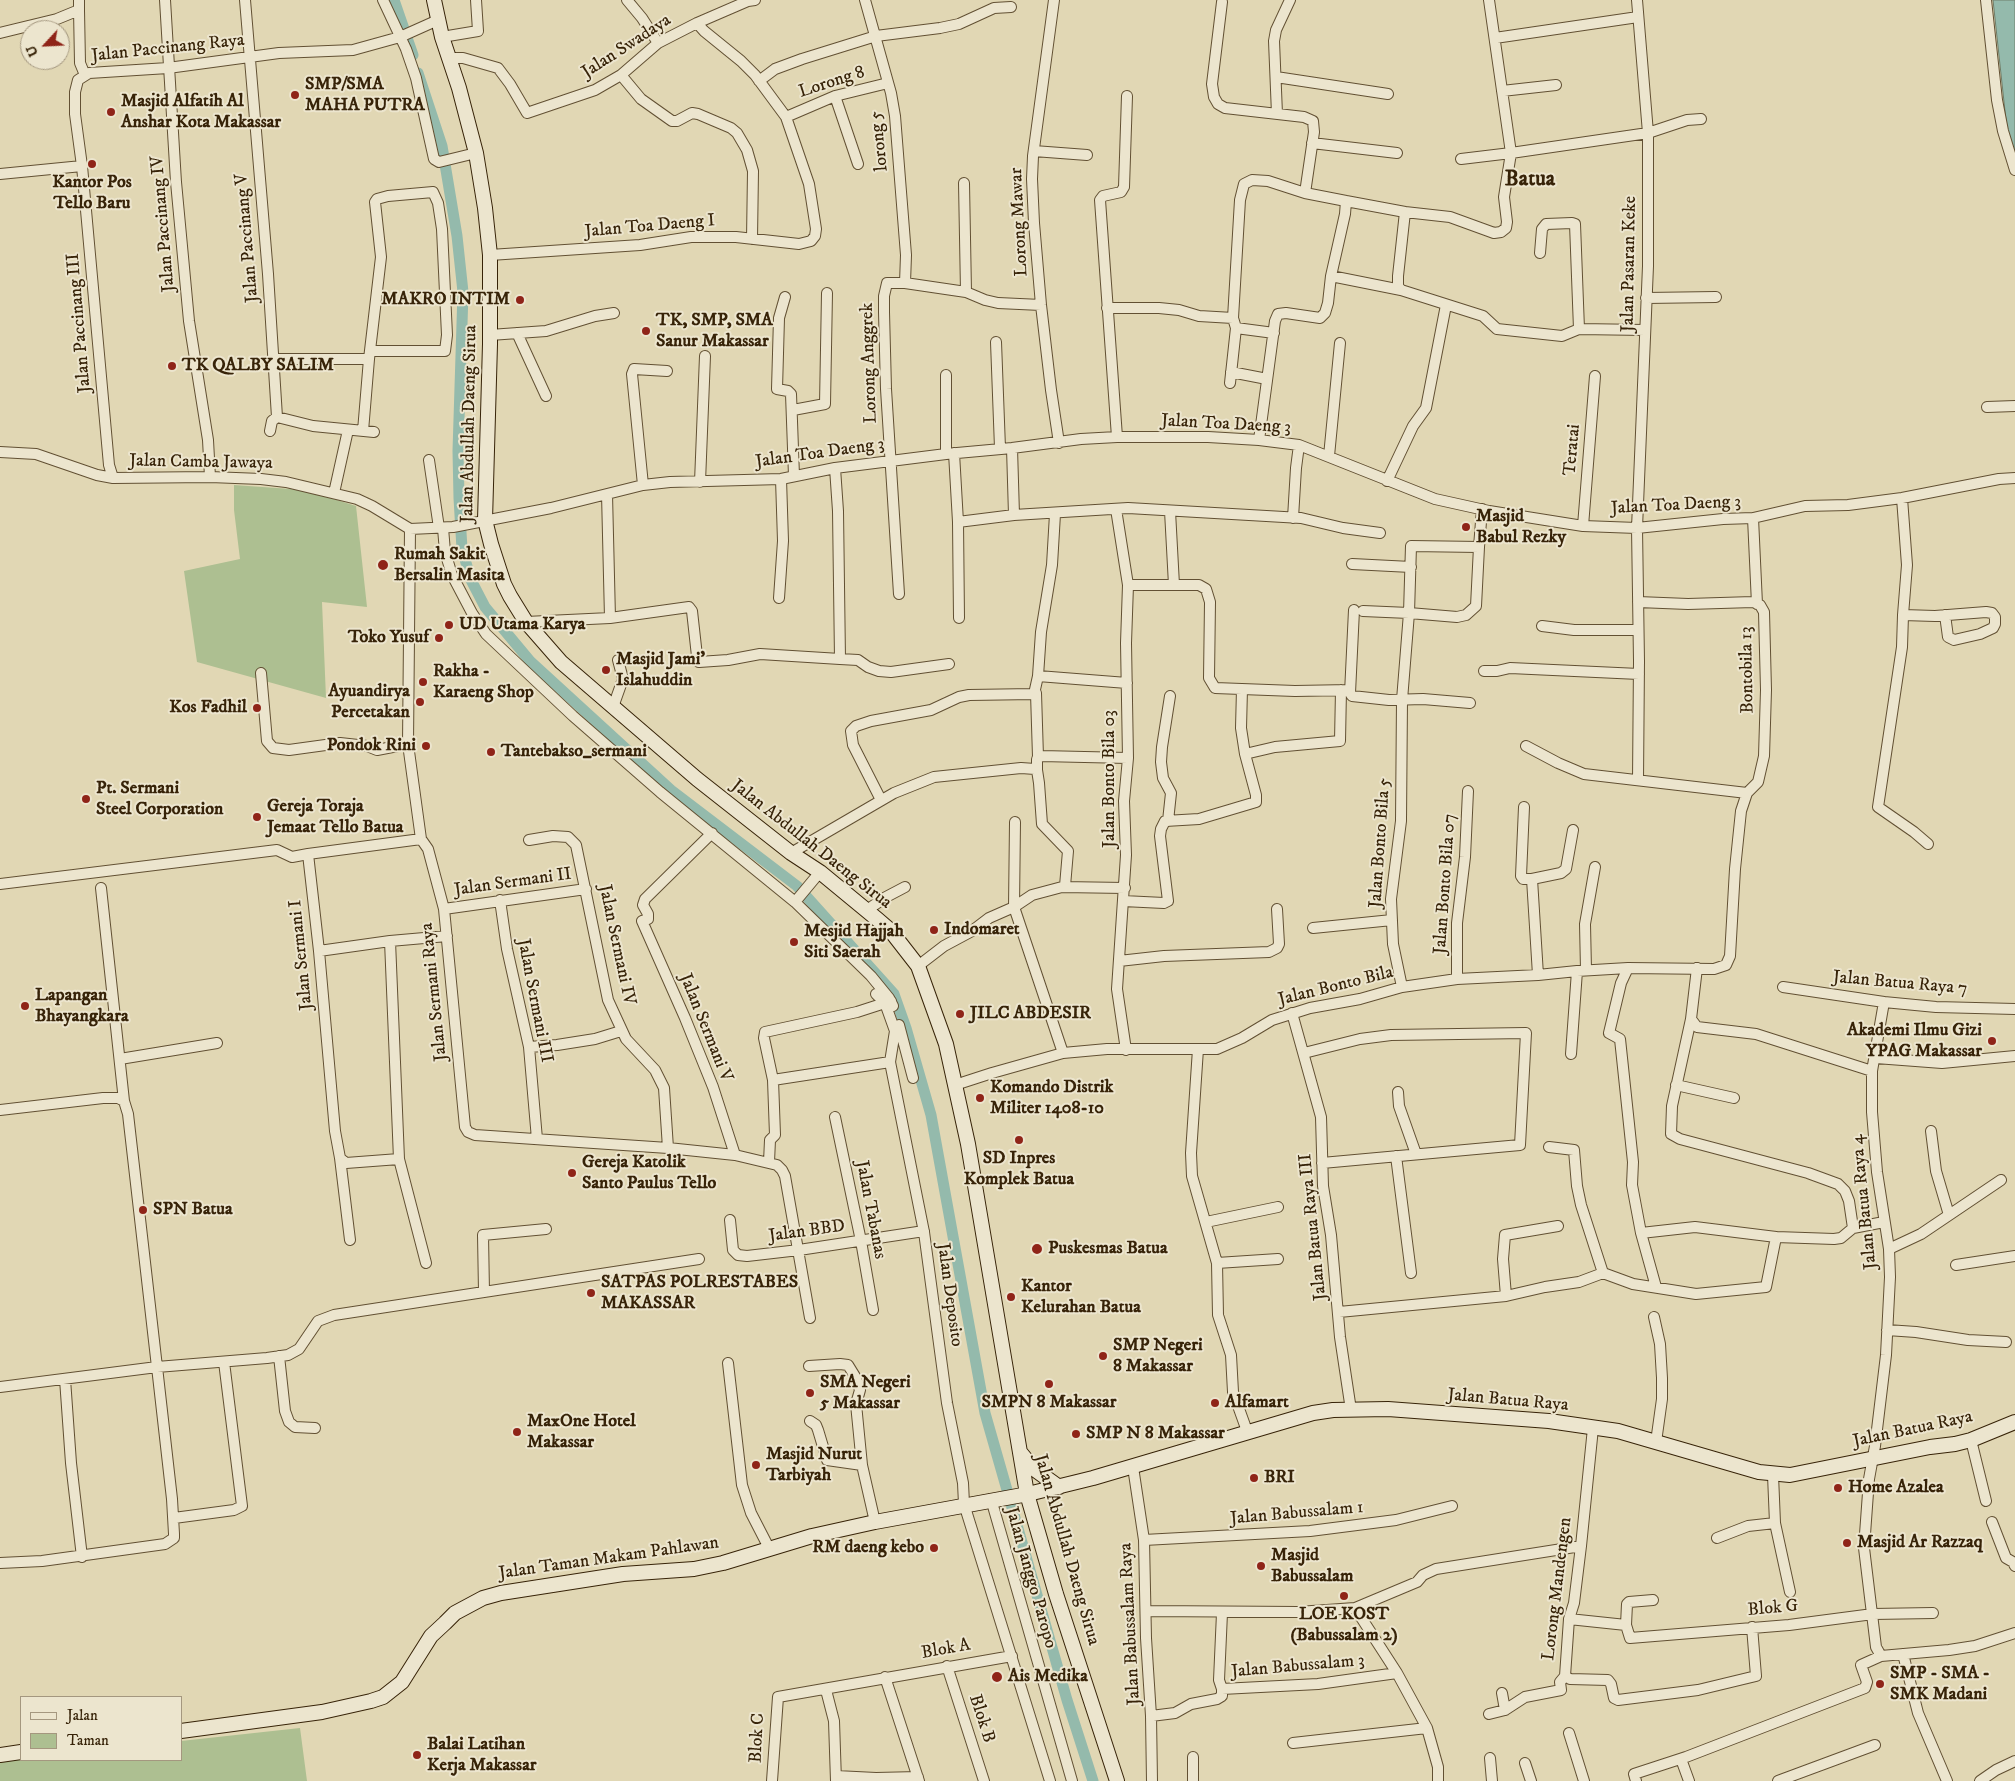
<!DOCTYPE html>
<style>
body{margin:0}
#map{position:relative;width:2015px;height:1781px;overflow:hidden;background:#e1d7b4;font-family:"IM FELL DW Pica",serif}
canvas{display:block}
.legend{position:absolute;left:20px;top:1696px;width:162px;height:65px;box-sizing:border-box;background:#ece5ce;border:1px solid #a4977f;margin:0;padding:6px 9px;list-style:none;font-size:15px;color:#372308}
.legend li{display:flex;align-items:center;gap:10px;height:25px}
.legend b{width:25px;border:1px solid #a4977f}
.north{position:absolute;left:20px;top:20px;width:50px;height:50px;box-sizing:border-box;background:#ece5ce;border:1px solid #a4977f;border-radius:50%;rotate:245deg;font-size:14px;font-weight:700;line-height:20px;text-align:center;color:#372308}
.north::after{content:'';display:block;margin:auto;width:18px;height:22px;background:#8f2418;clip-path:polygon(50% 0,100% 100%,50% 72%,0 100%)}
</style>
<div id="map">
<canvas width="2015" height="1781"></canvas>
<ul class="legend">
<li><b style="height:6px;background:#ece5ce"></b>Jalan</li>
<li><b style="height:14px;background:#adbf91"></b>Taman</li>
</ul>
<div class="north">U</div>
</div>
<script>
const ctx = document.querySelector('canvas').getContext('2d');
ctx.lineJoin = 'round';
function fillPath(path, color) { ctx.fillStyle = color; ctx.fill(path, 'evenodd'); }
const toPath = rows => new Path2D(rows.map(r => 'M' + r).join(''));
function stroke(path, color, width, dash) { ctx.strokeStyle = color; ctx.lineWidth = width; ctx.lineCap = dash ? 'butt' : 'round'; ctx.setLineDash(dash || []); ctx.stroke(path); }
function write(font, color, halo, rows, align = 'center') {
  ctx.font = font + ' "IM FELL DW Pica",serif'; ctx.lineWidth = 4; ctx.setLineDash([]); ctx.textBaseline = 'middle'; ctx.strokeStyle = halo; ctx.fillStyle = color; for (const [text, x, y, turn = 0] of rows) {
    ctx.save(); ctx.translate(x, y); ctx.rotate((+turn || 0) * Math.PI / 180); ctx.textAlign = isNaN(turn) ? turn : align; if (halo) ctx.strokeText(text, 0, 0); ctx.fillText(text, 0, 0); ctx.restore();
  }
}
const green = toPath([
 [234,485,305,490,356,506,367,607,322,602,326,698,197,662,184,571,240,559,234,510],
 [300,1728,307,1781,0,1781,0,1761,21,1759,181,1760,181,1741]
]);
const water = toPath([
 [1993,0,2015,0,2015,155,2008,139,1993,0]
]);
const canal = toPath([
 [394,0,413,55],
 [418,73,442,146,457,236,463,292,458,451,459,498,462,549,471,580,485,607,530,661,671,790,797,886,894,994,906,1028,931,1115,985,1413,1067,1700,1093,1781]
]);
const minor = toPath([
 [165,0,176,182,189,321,208,440,210,477],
 [245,0,268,274,277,417],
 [383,0,406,49,416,78,434,159,439,162,476,153],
 [627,0,642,18,658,43],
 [865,0,891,93,895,116,906,255,905,283],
 [1054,0,1033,156,1032,179,1034,223,1041,305,1051,390,1059,443],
 [1637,0,1648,133,1648,266,1637,528,1639,661,1638,780],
 [1986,0,1997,100,2003,131,2015,170],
 [1222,2,1212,84,1214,97,1218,104,1225,108,1304,117,1313,121,1314,132,1305,193],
 [79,10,80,63,85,75],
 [0,33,57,19,79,10,79,0],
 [442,37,478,31,476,0],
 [1495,38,1638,17],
 [449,58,463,58,498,68,510,84,527,113,595,90,621,75,658,43,697,23,748,1,755,0],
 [621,75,641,99,672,121,677,121,692,113,698,114,731,128,737,133,747,150,753,171,752,239],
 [1276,77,1388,94],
 [759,81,775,69,802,59,876,36,940,28,959,24,994,8,1011,7],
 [1502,91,1556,85],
 [835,96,858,164],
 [1277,114,1274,41,1276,30,1290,0],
 [786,117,835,96,888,83],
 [1312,143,1397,153],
 [1034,151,1087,155],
 [1461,159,1511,153,1489,0],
 [82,166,109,465,113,478],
 [0,174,82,166,75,114,75,92,78,80,89,73,168,68,279,53,353,50,400,37,438,20],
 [964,183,966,292],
 [1346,201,1405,212],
 [1540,253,1542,229,1546,224,1572,223,1575,224,1579,329],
 [490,255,640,245,691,237,736,237,799,244,811,241,815,236,816,229,809,184,786,117,755,75,741,61,704,31,697,23],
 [785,297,779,318,777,389,788,391,791,394,794,476],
 [1646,298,1716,297],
 [1107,308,1159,308,1179,310,1199,316,1233,318],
 [1236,328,1274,333],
 [1645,330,1579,329,1562,336,1497,329,1483,316,1401,290,1398,286,1398,276,1405,212,1450,217,1494,233,1501,232,1506,228,1507,222,1504,197,1511,153,1648,133,1687,120,1701,119],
 [517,333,546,396],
 [490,335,546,331,595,316,614,313],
 [996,342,1000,448],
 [274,359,369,359],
 [1231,372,1267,379],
 [1230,383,1236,328,1233,318,1240,200,1244,184,1252,180,1268,181,1305,193,1346,201,1345,214,1331,276],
 [1987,407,2015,406],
 [793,410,825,404,827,293],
 [277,417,313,426,374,432],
 [270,431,272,421,277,417],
 [363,431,369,359,381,257,375,202,377,199,388,196,433,192,438,203,442,229,447,335,445,351,370,351],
 [1117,437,1100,200,1103,196,1121,192,1124,187,1127,96],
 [1259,440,1275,321,1278,314,1286,313,1320,318,1325,313,1328,303,1331,276,1401,290],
 [1012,448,1014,515],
 [0,452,36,454,97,475,113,478,210,477,261,479,286,482,357,499,372,506,410,529,453,527,551,508,643,485,670,482,781,479,835,468,946,454,1012,448,1081,439,1117,437,1208,437,1259,440,1299,445,1435,499,1489,511,1583,526,1637,528,1723,519,1753,518,1805,506,1848,505,1902,498,1999,479,2015,478],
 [954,453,958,522,959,618],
 [946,454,946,375],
 [1329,456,1340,343],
 [429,460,439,528],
 [1387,481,1413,426,1426,408,1446,305],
 [700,482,705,356],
 [643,485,632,374,634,369,667,371],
 [334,493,348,430],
 [607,494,610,618],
 [1902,498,1907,565,1903,615,1935,616,1986,612,1992,613,1995,617,1995,624,1993,628,1980,634,1954,640,1948,637,1945,615],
 [1116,509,1128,585,1126,643,1128,758,1124,801,1126,855,1117,989,1126,1050],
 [1170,511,1174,585],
 [1293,518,1296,468,1299,445],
 [1753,518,1757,604],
 [958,522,1014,515,1128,508,1301,518,1343,528,1380,533],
 [1583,526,1595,376],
 [443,528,445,552,452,575,472,613,486,634,573,716,660,792,795,902,871,976,889,998,893,1006],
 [410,529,408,744,421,839,428,849,444,909,465,1127,468,1132,475,1135,668,1148,735,1155,777,1165,782,1170,785,1176,810,1318],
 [1479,547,1482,509],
 [1352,564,1411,567],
 [1128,585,1199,585,1206,589,1210,602,1209,678,1215,688,1295,691,1350,690],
 [899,594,886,389,884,312,884,296,887,283,905,283,966,292,985,300,998,303,1041,305],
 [779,598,783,541,781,479],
 [1354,610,1350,693,1352,696,1389,700,1423,699,1470,703],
 [1363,611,1409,613,1457,617,1466,615,1476,606,1479,547,1411,546,1409,613,1402,700,1401,821,1391,899,1393,944,1402,987],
 [1903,615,1902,647,1878,807,1914,832,1928,844],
 [526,622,610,618,689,607,692,611,697,656,699,662,728,660,760,654,840,659,838,511,835,468],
 [1542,626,1574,630,1638,630],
 [840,659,858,660,868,667,879,671,891,672,949,664],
 [1484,671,1497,671,1510,668,1639,674],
 [261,673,267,741,273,748,289,750,340,743,367,746,377,750,408,744],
 [1038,676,1041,632,1052,565,1055,514],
 [1242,689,1241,728,1245,754],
 [1036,693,1038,757],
 [613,707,623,679,618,660],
 [1526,746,1558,763,1584,774,1747,793],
 [1037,770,1037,759,1041,756,1128,758],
 [881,800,853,745,851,731,856,726,871,721,931,710,959,697,969,695,1034,694,1038,676,1127,683],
 [1524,807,1521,876,1523,879,1532,879,1538,975],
 [1168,821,1171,793,1163,778,1161,762,1162,747,1170,696],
 [1015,822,1014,907,1063,1053],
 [712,833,645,899,643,905,648,914,648,919,642,921,685,1018,713,1087,735,1155],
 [421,839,308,854,319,951,335,1131,340,1158,346,1163,399,1159,426,1263],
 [529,840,553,836,568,837,576,845,608,1000,626,1039,655,1070,664,1088,668,1148],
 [791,853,894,793,934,777,1021,768,1035,769,1037,770,1039,783,1042,824,1068,851,1065,886],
 [1532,879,1561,873,1566,869,1573,830],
 [0,884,277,850,292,857,308,854],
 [101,888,124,1101],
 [500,900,507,949,529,1047,537,1139],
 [1123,901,1164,903,1168,901,1160,836,1161,829,1165,821,1199,819,1256,802,1256,795,1245,754,1275,747,1340,741,1341,690],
 [795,902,820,872],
 [444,909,586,889],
 [867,910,886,897,905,887],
 [1313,928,1392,920],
 [390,941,399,1159],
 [319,951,390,941,447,936],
 [1119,961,1164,956,1269,952,1277,948,1279,944,1277,909],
 [918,966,944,946,972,931,989,918,1014,907,1032,895,1062,887,1125,888],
 [1628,968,1621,983,1609,1033,1620,1039,1633,1162,1632,1185,1641,1233,1656,1287],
 [1697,968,1691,1019,1697,1027,1756,1034,1872,1071],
 [1586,970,1585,924,1595,867],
 [1457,979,1457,923,1465,857,1468,791],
 [1783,987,1884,1002,1936,1007,2015,1009],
 [876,994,885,1003,895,1031,890,1062,924,1232,947,1403,963,1483,964,1504,1050,1781],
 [1292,1013,1321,1117,1323,1186,1331,1235,1340,1337,1351,1410],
 [1691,1019,1672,1106,1671,1134,1680,1139,1808,1173,1838,1184,1845,1191,1849,1201,1853,1228],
 [899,1025,913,1078],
 [529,1047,557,1045,595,1039,621,1031],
 [1198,1049,1191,1153,1192,1176,1217,1263,1218,1315,1231,1355,1233,1392,1247,1431],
 [1304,1053,1360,1039,1391,1035,1526,1033,1520,1145,1322,1163],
 [1571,1054,1577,971],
 [1876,1058,1942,1063,2015,1056],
 [120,1059,217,1043],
 [773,1080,890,1062],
 [955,1085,992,1073,1063,1053,1107,1049,1217,1049,1242,1038,1272,1020,1310,1008,1360,999,1402,987,1457,979,1538,975,1577,971,1628,968,1714,969,1726,965,1730,956,1735,869,1741,811,1747,793,1758,782,1764,756,1766,690,1764,612,1760,605,1753,602,1688,604,1638,602],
 [1676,1085,1734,1098],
 [1398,1092,1399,1106,1416,1154],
 [0,1110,103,1098,118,1098,124,1101,128,1114,157,1367,267,1358,288,1355,299,1349,318,1321,334,1315,699,1259],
 [835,1117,861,1241,873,1310],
 [1931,1131,1936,1171,1949,1215],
 [1549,1147,1574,1150,1577,1186,1581,1205,1603,1273],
 [1396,1156,1411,1273],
 [340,1158,350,1240],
 [769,1162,770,1140,775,1135,773,1080,764,1038,765,1032,857,1012,891,1001],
 [730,1220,733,1250,738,1255,747,1256,799,1250,924,1231],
 [1206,1222,1278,1207],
 [1641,1233,1695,1227,1776,1237,1834,1239,1841,1238,1853,1228,1884,1222],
 [1889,1249,1921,1234,2001,1180],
 [1217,1263,1278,1259],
 [1956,1265,2015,1256],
 [484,1292,483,1235,546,1229],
 [1506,1296,1503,1259,1505,1235,1558,1226],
 [1339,1312,1506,1296,1545,1287,1579,1282,1603,1273,1633,1284,1696,1294,1766,1287,1776,1237],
 [1654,1317,1660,1344,1662,1378,1662,1399,1656,1442],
 [1887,1330,1916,1332,1968,1340,2006,1342],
 [279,1356,285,1411,289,1422,295,1427,315,1428],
 [728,1363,742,1485,751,1513,769,1548],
 [809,1366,840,1364,848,1365,856,1378,860,1390,856,1404,862,1465,875,1522],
 [65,1379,71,1463,82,1557],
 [0,1387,157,1367,172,1499,174,1534,174,1538,165,1544,42,1561,0,1563],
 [810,1421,816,1425,818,1430,827,1460,862,1465],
 [1593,1428,1581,1546,1574,1603,1569,1619,1565,1676,1570,1679,1608,1680,1611,1684,1614,1698,1618,1700,1698,1690,1756,1676,1752,1627],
 [1971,1440,1986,1501],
 [1133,1467,1144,1540,1146,1638,1151,1716,1152,1781],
 [1773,1475,1775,1523,1790,1592],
 [991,1499,1072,1781],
 [174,1518,234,1510,242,1506,224,1362],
 [1992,1522,2006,1558,2013,1562,2015,1566],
 [1717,1538,1748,1526,1775,1523],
 [1144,1540,1310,1531,1396,1520,1452,1506],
 [1653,1600,1629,1602,1627,1604,1626,1625,1630,1638,1789,1625,1873,1614,1933,1613],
 [1355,1608,1397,1673,1427,1728,1438,1767,1438,1781],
 [1146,1611,1298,1612,1355,1608,1417,1582,1423,1575,1436,1569,1581,1546],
 [1222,1613,1219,1680,1222,1689],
 [1569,1619,1626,1625],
 [1903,1654,1918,1713,1947,1781],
 [1881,1656,1876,1647,1864,1548,1869,1479,1875,1446,1886,1355,1890,1277,1889,1249,1877,1172,1872,1112,1872,1071,1884,1002],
 [947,1666,984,1781],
 [885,1677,919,1781],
 [826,1690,834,1721,836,1781],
 [1502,1693,1505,1710],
 [1489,1714,1505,1710,1525,1697,1561,1690,1560,1682,1565,1676],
 [1151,1716,1175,1713,1191,1704,1217,1699,1222,1696,1222,1689,1318,1684,1397,1673],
 [1569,1733,1584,1781],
 [1293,1743,1427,1728],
 [1490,1758,1492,1781],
 [1681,1759,1689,1781],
 [1525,1763,1531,1781],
 [836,1776,876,1778,918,1777],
 [772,1781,778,1697,1012,1656],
 [1193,1781,1193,1757],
 [1636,1781,1634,1774,1686,1757,1865,1688,1867,1682,1861,1665,1881,1656,1949,1650,1975,1646,2015,1633],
 [1778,1781,1875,1745],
 [1980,1781,1996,1770,2015,1761]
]);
const secondary = toPath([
 [434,0,442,37,459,88,476,153,485,208,490,255,490,344,485,520,491,544,504,584,510,596,526,622,561,662,697,779,791,853,820,872,877,919,890,930,918,966,946,1044,968,1144,1027,1494,1056,1594,1117,1781],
 [1020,1452,1034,1469,1059,1487],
 [181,1731,322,1712,371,1701,383,1697,402,1682,431,1636,445,1623,455,1613,483,1598,501,1593,623,1574,694,1569,723,1563,812,1536,875,1522,1028,1494,1093,1478,1313,1413,1333,1410,1388,1409,1549,1421,1618,1431,1759,1472,1790,1475,1930,1447,1955,1444,1971,1440,2015,1422],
 [0,1755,21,1752]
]);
const markers = [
 [295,95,5,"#8f2418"],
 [111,112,5,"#8f2418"],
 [92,164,5,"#8f2418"],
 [520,300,5,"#8f2418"],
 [646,331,5,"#8f2418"],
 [172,366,5,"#8f2418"],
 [1466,527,5,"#8f2418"],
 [383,565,6,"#8f2418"],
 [449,625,5,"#8f2418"],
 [439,638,5,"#8f2418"],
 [606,670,5,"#8f2418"],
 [423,682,5,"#8f2418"],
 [420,702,5,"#8f2418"],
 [257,708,5,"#8f2418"],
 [426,746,5,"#8f2418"],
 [491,752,5,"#8f2418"],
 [86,799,5,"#8f2418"],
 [257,817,5,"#8f2418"],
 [934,930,5,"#8f2418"],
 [794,942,5,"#8f2418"],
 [25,1006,5,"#8f2418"],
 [960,1014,5,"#8f2418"],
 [1992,1041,5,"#8f2418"],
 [980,1098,5,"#8f2418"],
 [1019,1140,5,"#8f2418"],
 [572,1173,5,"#8f2418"],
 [143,1210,5,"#8f2418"],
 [1037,1249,6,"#8f2418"],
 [591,1293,5,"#8f2418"],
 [1011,1297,5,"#8f2418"],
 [1103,1356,5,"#8f2418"],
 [1049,1384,5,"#8f2418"],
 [810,1393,5,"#8f2418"],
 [1215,1403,5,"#8f2418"],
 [517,1432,5,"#8f2418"],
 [1076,1434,5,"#8f2418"],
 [756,1465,5,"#8f2418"],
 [1254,1478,5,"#8f2418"],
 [1838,1488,5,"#8f2418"],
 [1847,1543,5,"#8f2418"],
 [934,1548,5,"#8f2418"],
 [1261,1566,5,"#8f2418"],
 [1344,1596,5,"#8f2418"],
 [997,1677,6,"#8f2418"],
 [1880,1684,5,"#8f2418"],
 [417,1755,5,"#8f2418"]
];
const streetNames = [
 ["Jalan Swadaya",627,47,-33],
 ["Jalan Paccinang Raya",168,49,-6],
 ["Lorong 8",832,83,-18],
 ["lorong 5",880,141,-96],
 ["Lorong Mawar",1020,222,-93],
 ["Jalan Paccinang IV",164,224,-95],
 ["Jalan Toa Daeng I",650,227,-5],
 ["Jalan Paccinang V",248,238,-95],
 ["Jalan Pasaran Keke",1630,264,-89],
 ["Jalan Paccinang III",80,323,-95],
 ["Lorong Anggrek",870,363,-92],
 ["Jalan Abdullah Daeng Sirua",470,424,-89],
 ["Jalan Toa Daeng 3",1226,425,3],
 ["Teratai",1573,450,-85],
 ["Jalan Toa Daeng 3",820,454,-8],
 ["Jalan Camba Jawaya",201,463,1],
 ["Jalan Toa Daeng 3",1676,506,-3],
 ["Bontobila 13",1748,670,-91],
 ["Jalan Bonto Bila 03",1110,779,-90],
 ["Jalan Bonto Bila 5",1381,843,-86],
 ["Jalan Abdullah Daeng Sirua",811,845,38],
 ["Jalan Sermani II",513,883,-8],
 ["Jalan Bonto Bila 07",1446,884,-86],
 ["Jalan Sermani IV",616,945,78],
 ["Jalan Sermani I",302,955,-96],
 ["Jalan Batua Raya 7",1900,984,5],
 ["Jalan Bonto Bila",1336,987,-14],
 ["Jalan Sermani Raya",435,992,-96],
 ["Jalan Sermani III",534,1001,79],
 ["Jalan Sermani V",705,1028,68],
 ["Jalan Batua Raya 4",1865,1202,-96],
 ["Jalan Tabanas",870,1210,79],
 ["Jalan Batua Raya III",1314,1227,-96],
 ["Jalan BBD",807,1232,-8],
 ["Jalan Deposito",949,1295,82],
 ["Jalan Batua Raya",1508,1401,5],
 ["Jalan Batua Raya",1913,1430,-12],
 ["Jalan Babussalam 1",1297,1514,-5],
 ["Jalan Abdullah Daeng Sirua",1066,1550,74],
 ["Jalan Taman Makam Pahlawan",609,1559,-8],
 ["Jalan Janggo Paropo",1030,1578,74],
 ["Lorong Mandengen",1558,1589,-83],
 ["Blok G",1773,1609,-5],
 ["Jalan Babussalam Raya",1131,1624,-93],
 ["Blok A",946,1650,-10],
 ["Jalan Babussalam 3",1298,1667,-5],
 ["Blok B",981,1719,72],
 ["Blok C",758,1738,-87]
];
const poiNames = [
 ["SMP/SMA",305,85],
 ["MAHA PUTRA",305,106],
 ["Masjid Alfatih Al",121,102],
 ["Anshar Kota Makassar",121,123],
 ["Kantor Pos",92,183,"center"],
 ["Tello Baru",92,204,"center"],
 ["MAKRO INTIM",510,300,"right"],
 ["TK, SMP, SMA",656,321],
 ["Sanur Makassar",656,342],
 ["TK QALBY SALIM",182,366],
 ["Masjid",1476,517],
 ["Babul Rezky",1476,538],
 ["Rumah Sakit",394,555],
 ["Bersalin Masita",394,576],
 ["UD Utama Karya",459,625],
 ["Toko Yusuf",429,638,"right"],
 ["Masjid Jami'",616,660],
 ["Islahuddin",616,681],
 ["Rakha -",433,672],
 ["Karaeng Shop",433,693],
 ["Ayuandirya",410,692,"right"],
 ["Percetakan",410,713,"right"],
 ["Kos Fadhil",247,708,"right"],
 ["Pondok Rini",416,746,"right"],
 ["Tantebakso_sermani",501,752],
 ["Pt. Sermani",96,789],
 ["Steel Corporation",96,810],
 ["Gereja Toraja",267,807],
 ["Jemaat Tello Batua",267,828],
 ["Indomaret",944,930],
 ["Mesjid Hajjah",804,932],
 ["Siti Saerah",804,953],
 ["Lapangan",35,996],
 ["Bhayangkara",35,1017],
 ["JILC ABDESIR",970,1014],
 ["Akademi Ilmu Gizi",1982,1031,"right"],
 ["YPAG Makassar",1982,1052,"right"],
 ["Komando Distrik",990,1088],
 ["Militer 1408-10",990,1109],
 ["SD Inpres",1019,1159,"center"],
 ["Komplek Batua",1019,1180,"center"],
 ["Gereja Katolik",582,1163],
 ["Santo Paulus Tello",582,1184],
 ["SPN Batua",153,1210],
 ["Puskesmas Batua",1048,1249],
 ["SATPAS POLRESTABES",601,1283],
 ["MAKASSAR",601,1304],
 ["Kantor",1021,1287],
 ["Kelurahan Batua",1021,1308],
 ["SMP Negeri",1113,1346],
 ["8 Makassar",1113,1367],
 ["SMA Negeri",820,1383],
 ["5 Makassar",820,1404],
 ["SMPN 8 Makassar",1049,1403,"center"],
 ["Alfamart",1225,1403],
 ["MaxOne Hotel",527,1422],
 ["Makassar",527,1443],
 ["SMP N 8 Makassar",1086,1434],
 ["Masjid Nurut",766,1455],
 ["Tarbiyah",766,1476],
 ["BRI",1264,1478],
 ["Home Azalea",1848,1488],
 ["Masjid Ar Razzaq",1857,1543],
 ["RM daeng kebo",924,1548,"right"],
 ["Masjid",1271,1556],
 ["Babussalam",1271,1577],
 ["LOE KOST",1344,1615,"center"],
 ["(Babussalam 2)",1344,1636,"center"],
 ["SMP - SMA -",1890,1674],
 ["SMK Madani",1890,1695],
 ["Ais Medika",1008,1677],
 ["Balai Latihan",427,1745],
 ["Kerja Makassar",427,1766]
];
const districtNames = [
 ["Batua",1530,180]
];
fillPath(green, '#adbf91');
fillPath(water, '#94baac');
stroke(water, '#6f7e6a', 1);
stroke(canal, '#94baac', 11);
stroke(minor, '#625033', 12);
stroke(secondary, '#372308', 16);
stroke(minor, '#ece5ce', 10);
stroke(secondary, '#ece5ce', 14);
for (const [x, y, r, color] of markers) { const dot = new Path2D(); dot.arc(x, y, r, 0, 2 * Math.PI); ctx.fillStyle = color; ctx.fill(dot); stroke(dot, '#ece5ce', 2); }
write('18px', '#372308', '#ece5ce', streetNames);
write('bold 18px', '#372308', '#ece5ce', poiNames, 'left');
write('bold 22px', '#372308', '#ece5ce', districtNames);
</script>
